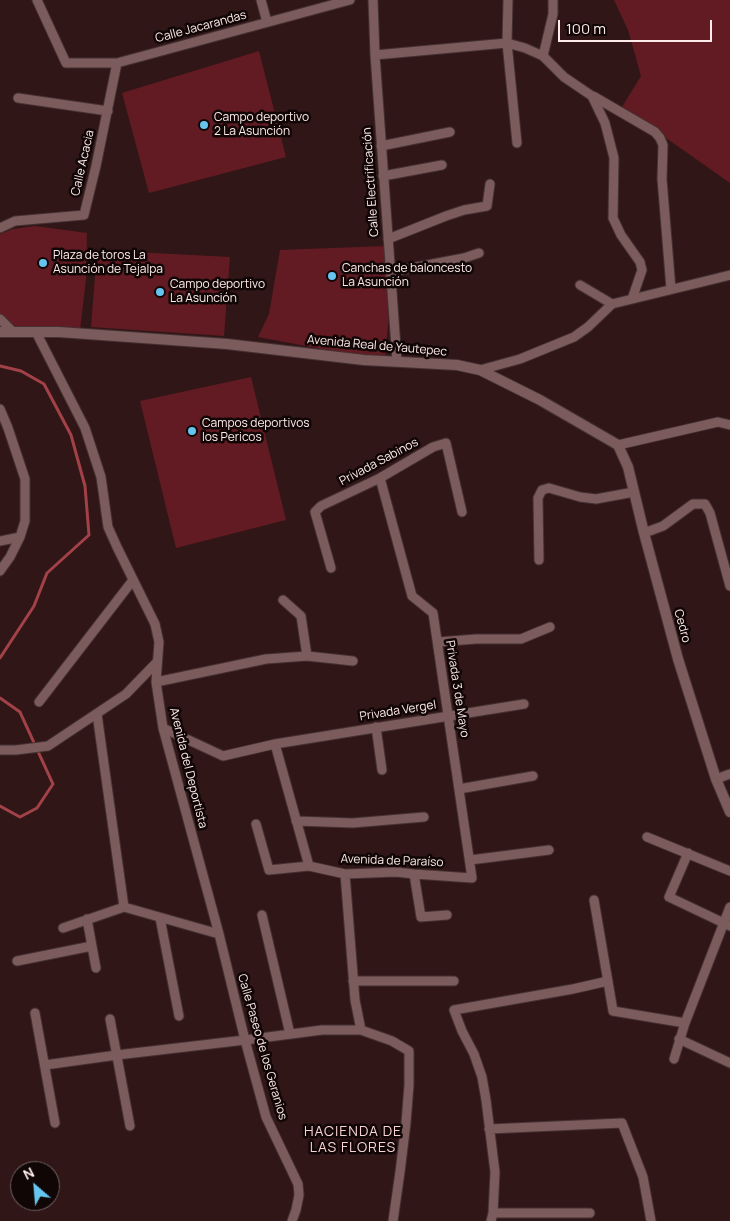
<!DOCTYPE html>
<meta charset="utf-8">
<style>
body{margin:0}
#map{position:relative;width:730px;height:1221px;overflow:hidden;background:#311617;font-family:Manrope,sans-serif}
canvas{display:block}
.north{position:absolute;left:10px;top:1161px;width:50px;height:50px;box-sizing:border-box;background:#110606;border:1px solid #706261;border-radius:50%;rotate:333deg;font-size:14px;font-weight:700;line-height:20px;text-align:center;color:#feebea}
.north::after{content:'';display:block;margin:auto;width:18px;height:22px;background:#65c5ee;clip-path:polygon(50% 0,100% 100%,50% 72%,0 100%)}
.scale{position:absolute;left:558px;top:20px;width:154px;height:22px;box-sizing:border-box;border:2px solid #feebea;border-top:0;padding-left:6px;font-size:15px;line-height:18px;white-space:nowrap;color:#feebea;-webkit-text-stroke:4px #110606;paint-order:stroke}
</style>
<div id="map">
<canvas width="730" height="1221"></canvas>
<div class="north">N</div>
<div class="scale">100 m</div>
</div>
<script>
const ctx = document.querySelector('canvas').getContext('2d');
ctx.lineJoin = 'round';
function fillPath(path, color) { ctx.fillStyle = color; ctx.fill(path, 'evenodd'); }
const toPath = rows => new Path2D(rows.map(r => 'M' + r).join(''));
function stroke(path, color, width, dash) { ctx.strokeStyle = color; ctx.lineWidth = width; ctx.lineCap = dash ? 'butt' : 'round'; ctx.setLineDash(dash || []); ctx.stroke(path); }
function write(font, color, halo, rows, align = 'center') {
  ctx.font = font + ' Manrope,sans-serif'; ctx.lineWidth = 5; ctx.setLineDash([]); ctx.textBaseline = 'middle'; ctx.strokeStyle = halo; ctx.fillStyle = color; for (const [text, x, y, turn = 0] of rows) {
    ctx.save(); ctx.translate(x, y); ctx.rotate((+turn || 0) * Math.PI / 180); ctx.textAlign = isNaN(turn) ? turn : align; if (halo) ctx.strokeText(text, 0, 0); ctx.fillText(text, 0, 0); ctx.restore();
  }
}
const green = toPath([
 [614,0,730,0,730,183,622,107,641,76,628,30],
 [259,51,286,157,149,193,122,93],
 [35,226,87,233,86,279,80,330,14,328,0,314,0,234,13,229],
 [385,246,390,303,385,357,338,352,258,337,269,314,280,250],
 [97,250,230,257,224,336,91,327],
 [251,377,286,520,176,548,140,401]
]);
const stream = toPath([
 [0,366,21,371,44,384,71,435,85,486,89,535,47,573,34,606,0,658],
 [0,698,20,712,53,784,37,808,20,817,0,806]
]);
const minor = toPath([
 [37,0,66,63,117,63,350,0],
 [261,0,267,22],
 [373,0,375,55,397,361],
 [508,0,507,43,517,143],
 [553,0,553,14,543,56,564,77,592,96,605,123,614,158,613,218,621,235,640,262,642,270,632,299],
 [375,55,507,43,525,48,543,56],
 [593,96,655,132,660,138,663,145,662,179,671,289],
 [18,98,108,111],
 [381,146,450,132],
 [383,176,442,165],
 [0,228,15,221,84,215,96,166,117,63],
 [388,239,446,216,464,210,487,206,490,184],
 [391,272,464,258,479,253],
 [580,285,612,304],
 [0,319,13,332],
 [36,332,85,428,101,477,108,527,117,547,155,624,159,642,156,682,163,728,219,934,245,1040,266,1117,298,1184,299,1195,296,1210,292,1221],
 [480,370,520,359,574,337,588,327,612,304,730,275],
 [0,409,8,428,25,479,25,521,20,537,10,557,0,571],
 [618,445,718,422,730,425],
 [644,533,663,526,693,504,705,504,710,513,730,586],
 [0,541,20,537],
 [539,560,538,498,542,490,549,488,580,497,596,499,634,492],
 [331,568,315,512,321,506,380,478,433,447,446,443,462,512],
 [283,600,301,616,307,656],
 [438,642,476,639,521,639,550,627],
 [156,682,266,659,307,656,353,661],
 [39,702,133,580],
 [97,714,124,907],
 [376,727,382,770],
 [163,728,223,756,275,744,524,704],
 [275,744,309,866],
 [0,750,16,750,48,746,126,694,157,662],
 [716,779,730,774],
 [459,789,533,776],
 [296,821,353,823,424,817],
 [256,824,269,870,309,866,345,874,396,872,414,874,472,878,433,613,412,596,380,478],
 [647,837,730,871],
 [688,853,669,897,730,926],
 [470,860,549,850],
 [345,874,355,1000,361,1030],
 [414,874,421,917,447,915],
 [594,900,613,1011,685,1023],
 [262,915,290,1034],
 [160,918,179,1016],
 [87,919,96,968],
 [63,928,124,907,219,934],
 [17,961,92,946],
 [353,981,454,981],
 [35,1013,55,1123],
 [110,1019,130,1126],
 [679,1039,730,1063],
 [674,1059,685,1023,730,907],
 [45,1065,117,1055,245,1040,322,1030,361,1030,392,1041,409,1051,409,1085,406,1123,400,1172,393,1221],
 [489,1129,622,1123,643,1177,651,1221],
 [493,1213,590,1213],
 [491,1221,493,1213,495,1172,486,1100,482,1077,474,1054,462,1031,454,1010,573,989,608,981]
]);
const tertiary = toPath([
 [0,332,59,332,227,344,364,360,457,365,480,370,540,400,618,445,628,467,644,533,678,659,716,779,730,812]
]);
const markers = [
 [204,125,5,"#65c5ee"],
 [43,263,5,"#65c5ee"],
 [332,276,5,"#65c5ee"],
 [160,292,5,"#65c5ee"],
 [192,431,5,"#65c5ee"]
];
const streetNames = [
 ["Calle Jacarandas",201,27,-15],
 ["Calle Acacia",83,163,-77],
 ["Calle Electrificación",371,182,-94],
 ["Avenida Real de Yautepec",377,346,5],
 ["Privada Sabinos",379,462,-28],
 ["Cedro",682,626,75],
 ["Privada 3 de Mayo",457,689,81],
 ["Privada Vergel",398,711,-9],
 ["Avenida del Deportista",188,768,76],
 ["Avenida de Paraíso",392,861,2],
 ["Calle Paseo de los Geranios",262,1047,74]
];
const poiNames = [
 ["Campo deportivo",214,118],
 ["2 La Asunción",214,132],
 ["Plaza de toros La",53,256],
 ["Asunción de Tejalpa",53,270],
 ["Canchas de baloncesto",342,269],
 ["La Asunción",342,283],
 ["Campo deportivo",170,285],
 ["La Asunción",170,299],
 ["Campos deportivos",202,424],
 ["los Pericos",202,438]
];
const neighbourhoodNames = [
 ["HACIENDA DE",353,1132],
 ["LAS FLORES",353,1148]
];
fillPath(green, '#621b22');
stroke(stream, '#a24248', 3);
stroke(minor, '#453132', 11);
stroke(tertiary, '#453132', 12);
stroke(minor, '#7b5b5b', 9);
stroke(tertiary, '#7b5b5b', 10);
for (const [x, y, r, color] of markers) { const dot = new Path2D(); dot.arc(x, y, r, 0, 2 * Math.PI); ctx.fillStyle = color; ctx.fill(dot); stroke(dot, '#110606', 2); }
write('12px', '#feebea', '#110606', streetNames);
write('12px', '#feebea', '#110606', poiNames, 'left');
ctx.letterSpacing = '1px';
write('14px', '#f8d3d2', '#110606', neighbourhoodNames);
ctx.letterSpacing = '0px';
</script>
